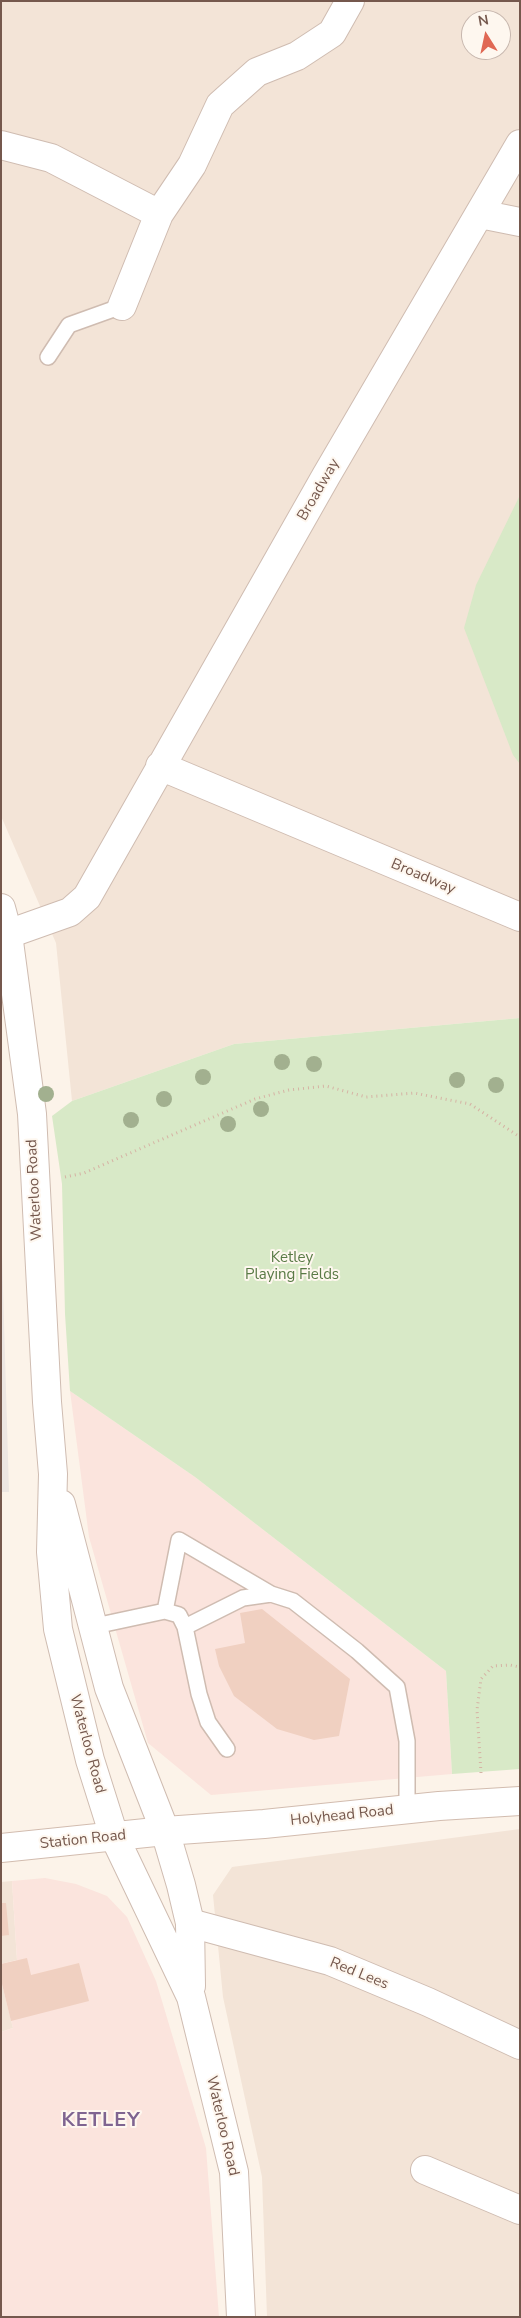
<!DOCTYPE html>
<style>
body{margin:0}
#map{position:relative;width:521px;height:2318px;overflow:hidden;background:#fcf3e9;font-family:"Nunito Sans",sans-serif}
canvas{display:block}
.frame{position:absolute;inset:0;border:2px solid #75584d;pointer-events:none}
.north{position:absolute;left:461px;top:10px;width:50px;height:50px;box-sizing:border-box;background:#fef7ef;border:1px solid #c7b7ae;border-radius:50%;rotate:350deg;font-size:14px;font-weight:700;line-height:20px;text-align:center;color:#75584d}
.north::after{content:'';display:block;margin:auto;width:18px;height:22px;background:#e06854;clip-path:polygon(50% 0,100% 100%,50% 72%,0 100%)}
</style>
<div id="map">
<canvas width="521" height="2318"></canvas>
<div class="frame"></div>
<div class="north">N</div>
</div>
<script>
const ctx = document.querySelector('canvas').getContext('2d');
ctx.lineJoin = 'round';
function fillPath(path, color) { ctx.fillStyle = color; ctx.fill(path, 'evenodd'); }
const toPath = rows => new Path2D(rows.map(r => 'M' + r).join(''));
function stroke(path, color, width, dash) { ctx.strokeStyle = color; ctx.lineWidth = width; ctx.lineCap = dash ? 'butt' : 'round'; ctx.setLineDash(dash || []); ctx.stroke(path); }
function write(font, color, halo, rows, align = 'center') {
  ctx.font = font + ' "Nunito Sans",sans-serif'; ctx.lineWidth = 4; ctx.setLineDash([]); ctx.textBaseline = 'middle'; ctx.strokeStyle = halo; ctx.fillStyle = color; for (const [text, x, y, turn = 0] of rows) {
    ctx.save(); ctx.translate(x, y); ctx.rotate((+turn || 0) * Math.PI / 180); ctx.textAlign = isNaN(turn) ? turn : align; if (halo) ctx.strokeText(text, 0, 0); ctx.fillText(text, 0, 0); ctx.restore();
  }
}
const residential = toPath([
 [1,1,520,1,520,1018,234,1044,72,1101,56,943,1,816],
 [471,20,501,20,501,50,471,50],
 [520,1829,520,2317,267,2317,262,2177,223,1997,213,1895,232,1867],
 [12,1881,17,1960,1,1964,1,1882],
 [1,1980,13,2028,1,2032]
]);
const commercial = toPath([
 [70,1391,195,1477,446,1671,452,1774,211,1795,148,1743,89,1537],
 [45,1878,76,1884,107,1896,127,1917,156,1981,206,2148,219,2317,1,2317,1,2032,13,2028,1,1980,1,1964,17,1960,12,1881]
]);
const industrial = toPath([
 [1,1220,9,1492,1,1492]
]);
const green = toPath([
 [520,495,520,764,513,755,464,628,476,585],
 [520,1018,520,1769,452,1774,446,1671,195,1477,70,1391,65,1314,62,1184,52,1116,72,1101,234,1044]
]);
const building = toPath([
 [262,1609,350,1679,339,1736,314,1740,277,1729,234,1696,219,1666,215,1649,245,1643,240,1613],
 [1,1903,6,1903,9,1935,1,1936],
 [27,1958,31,1975,79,1963,89,2001,11,2021,1,1980,1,1964]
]);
const path = toPath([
 [65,1177,84,1173,255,1099,289,1090,326,1086,366,1097,414,1093,470,1104,520,1137],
 [481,1773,477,1710,481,1679,493,1666,510,1665,520,1667]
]);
const service = toPath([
 [48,357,69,325,122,306],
 [165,1611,179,1540,271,1594],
 [95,1626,165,1611,179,1615,185,1627,199,1694,208,1722,227,1749],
 [185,1627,243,1598,271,1594,293,1601,357,1651,397,1687,407,1741,407,1809]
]);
const minor = toPath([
 [1,145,51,158,159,214,192,165,220,105,257,72,297,56,332,33,350,1],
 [480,214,520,222],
 [122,306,159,214],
 [160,766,520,917],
 [8,934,70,912,87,897,326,476,520,144],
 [190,1923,330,1961,428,2002,520,2045],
 [425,2170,520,2210]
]);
const tertiary = toPath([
 [1,908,8,934,32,1114,47,1402,53,1474,51,1552,58,1629,90,1760,114,1836,191,1997,234,2172,241,2317],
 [61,1504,109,1688,165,1831,181,1885,190,1923,191,1986]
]);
const secondary = toPath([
 [1,1848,165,1831,264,1824,439,1806,520,1801]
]);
const trees = [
 [282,1062],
 [314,1064],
 [203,1077],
 [457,1080],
 [496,1085],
 [46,1094],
 [164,1099],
 [261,1109],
 [131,1120],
 [228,1124]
];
const streetNames = [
 ["Broadway",319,490,-60],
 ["Broadway",423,877,23],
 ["Waterloo Road",35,1190,-93],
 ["Waterloo Road",87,1744,75],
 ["Holyhead Road",342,1816,-6],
 ["Station Road",83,1840,-6],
 ["Red Lees",359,1974,22],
 ["Waterloo Road",222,2126,77]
];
const parkNames = [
 ["Ketley",292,1258],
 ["Playing Fields",292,1275]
];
const districtNames = [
 ["KETLEY",101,2121]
];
fillPath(residential, '#f3e4d7');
fillPath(commercial, '#fbe4dd');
fillPath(industrial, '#ede6e2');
fillPath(green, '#d8e9c7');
fillPath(building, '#f0d0c1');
stroke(service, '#cfbcb1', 18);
stroke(minor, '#cfbcb1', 30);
stroke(tertiary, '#cfbcb1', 30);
stroke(secondary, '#d2bcaf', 30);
stroke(path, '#d5b3a4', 3, [1, 4]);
stroke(service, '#fff', 15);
stroke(minor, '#fff', 28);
stroke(tertiary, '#fff', 28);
stroke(secondary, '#fff', 28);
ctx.fillStyle = '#a2b08f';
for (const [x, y] of trees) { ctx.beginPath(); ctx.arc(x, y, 8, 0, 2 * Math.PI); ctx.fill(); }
write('15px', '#75584d', '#fef7ef', streetNames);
write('15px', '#597a45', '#fef7ef', parkNames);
ctx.letterSpacing = '1px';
write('bold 20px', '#7f6591', '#fef7ef', districtNames);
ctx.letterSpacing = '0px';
</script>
